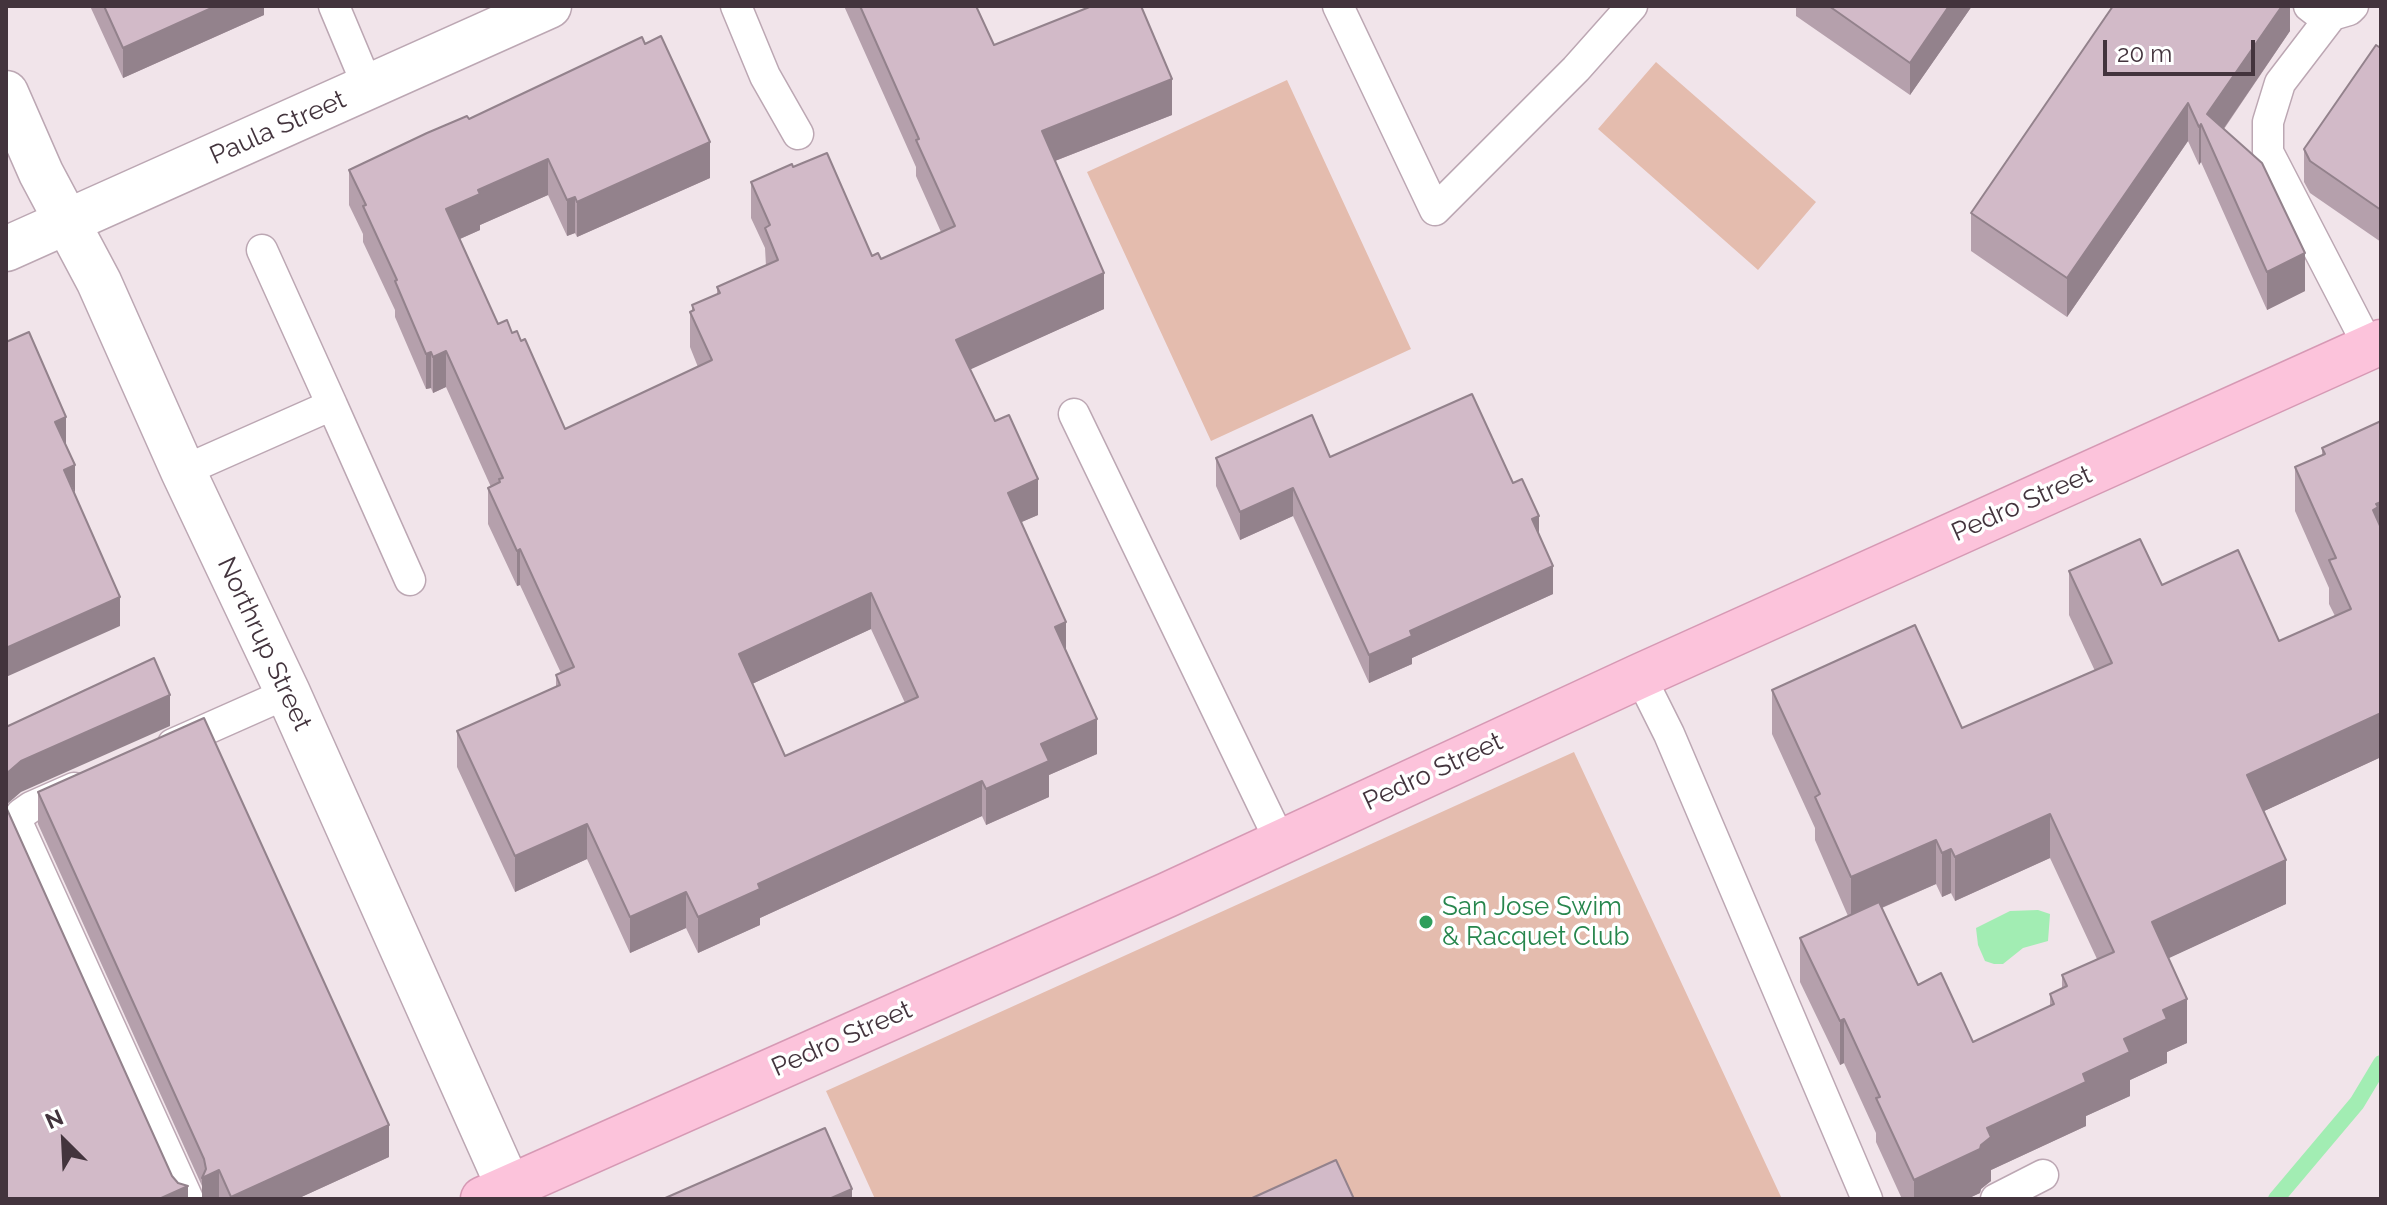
<!DOCTYPE html>
<style>
body{margin:0}
#map{position:relative;width:2387px;height:1205px;overflow:hidden;background:#f1e4ea;font-family:Raleway,sans-serif}
canvas{display:block}
.frame{position:absolute;inset:0;border:8px solid #43343d;pointer-events:none}
.north{position:absolute;left:24px;top:1101px;width:80px;height:80px;-webkit-text-stroke:6px #fff;paint-order:stroke;rotate:336deg;font-size:22px;font-weight:700;line-height:32px;text-align:center;color:#43343d}
.north::after{content:'';display:block;margin:auto;width:28px;height:36px;background:#43343d;clip-path:polygon(50% 0,100% 100%,50% 72%,0 100%)}
.scale{position:absolute;left:2103px;top:40px;width:152px;height:36px;box-sizing:border-box;border:4px solid #43343d;border-top:0;padding-left:10px;font-size:24px;line-height:28px;white-space:nowrap;color:#43343d;-webkit-text-stroke:6px #fff;paint-order:stroke}
</style>
<div id="map">
<canvas width="2387" height="1205"></canvas>
<div class="frame"></div>
<div class="north">N</div>
<div class="scale">20 m</div>
</div>
<script>
const ctx = document.querySelector('canvas').getContext('2d');
ctx.lineJoin = 'round';
function fillPath(path, color) { ctx.fillStyle = color; ctx.fill(path, 'evenodd'); }
const toPath = rows => new Path2D(rows.map(r => 'M' + r).join(''));
function stroke(path, color, width, dash) { ctx.strokeStyle = color; ctx.lineWidth = width; ctx.lineCap = dash ? 'butt' : 'round'; ctx.setLineDash(dash || []); ctx.stroke(path); }
function write(font, color, halo, rows, align = 'center') {
  ctx.font = font + ' Raleway,sans-serif'; ctx.lineWidth = 7; ctx.setLineDash([]); ctx.textBaseline = 'middle'; ctx.strokeStyle = halo; ctx.fillStyle = color; for (const [text, x, y, turn = 0] of rows) {
    ctx.save(); ctx.translate(x, y); ctx.rotate((+turn || 0) * Math.PI / 180); ctx.textAlign = isNaN(turn) ? turn : align; if (halo) ctx.strokeText(text, 0, 0); ctx.fillText(text, 0, 0); ctx.restore();
  }
}
const green = toPath([
 [1656,62,1816,202,1758,270,1598,129],
 [1287,80,1411,349,1211,441,1087,172],
 [1574,752,1782,1199,875,1199,826,1091]
]);
const water = toPath([
 [2038,910,2050,914,2048,941,2023,948,2003,964,1994,964,1985,961,1978,945,1976,928,2010,911]
]);
const stream = toPath([
 [2276,1199,2357,1103,2381,1063]
]);
const lane = toPath([
 [334,6,368,87],
 [736,6,765,76,798,134],
 [1338,6,1435,210,1576,69,1632,6],
 [2309,6,2318,13,2332,15,2349,10,2353,6],
 [2332,15,2280,83,2268,122,2268,152,2369,347],
 [332,405,410,580],
 [1074,414,1281,843],
 [183,471,332,405,262,250],
 [1640,676,1669,734,1867,1199],
 [173,744,288,693],
 [74,788,31,807,21,814,17,822,188,1199],
 [1996,1199,2043,1175]
]);
const street = toPath([
 [6,93,41,173,99,282,183,471,288,693,514,1199],
 [6,249,549,6]
]);
const secondary = toPath([
 [483,1199,1167,895,1640,676,2381,342]
]);
const wall = toPath([
 [90,6,264,6,264,15,123,78],
 [844,6,976,6,994,45,1172,115,1055,161,1104,309,970,369,1038,515,1021,522,1066,651,1097,754,1049,775,1049,797,986,825,982,816,760,918,760,925,698,953,686,928,630,953,587,859,515,892,457,767,457,731,556,687,556,675,561,673,520,585,517,586,488,524,488,488,491,487,446,387,433,393,431,388,426,389,395,317,395,310,363,242,363,234,349,205,349,170,469,119,710,178,577,237,575,233,567,236,548,195,480,225,480,230,460,239,498,324,512,333,565,429,698,367,690,347,690,312,692,311,692,305,717,294,717,287,766,266,765,248,751,218,751,182,793,167,872,256,881,259,941,232,916,176,916,167,896,122],
 [871,629,905,703,785,756,752,684],
 [1796,6,1972,6,1910,95,1796,16],
 [2290,6,2290,31,2224,129,2305,291,2267,310,2201,162,2199,165,2188,141,2067,317,1971,251,1971,213],
 [2381,45,2381,242,2310,193,2304,182,2304,149],
 [2381,421,2381,762,2379,758,2264,811,2286,904,2168,958,2187,1043,2167,1052,2167,1063,2130,1080,2130,1096,2086,1116,2086,1126,1991,1170,1991,1181,1981,1189,1980,1193,1967,1199,1902,1199,1876,1142,1876,1133,1844,1063,1840,1065,1800,982,1800,938,1848,916,1815,840,1815,828,1772,734,1772,690,1962,728,2095,671,2069,615,2069,571,2162,585,2279,641,2335,616,2329,604,2329,588,2295,511,2295,467,2322,455,2322,448],
 [2050,858,2097,959,2062,975,2062,988,2050,994,2050,1006,1973,1042,1918,985,1882,908,1936,884,1942,897,1951,893,1955,901],
 [1330,457,1513,483,1539,535,1553,594,1412,658,1412,664,1369,683,1293,516,1240,540,1216,486,1216,458],
 [38,792,389,1157,297,1199,202,1199,202,1186,38,824]
]);
const shadedWall = toPath([
 [216,6,264,6,264,15,123,78,123,48],
 [1949,6,1972,6,1910,95,1910,63],
 [2282,6,2290,6,2290,31,2211,147,2207,114],
 [1172,79,1172,115,1042,166,1042,131],
 [2188,103,2188,141,2067,317,2067,278],
 [2201,124,2201,162,2199,165,2199,127],
 [710,142,710,178,577,237,577,202],
 [548,159,548,195,480,225,480,230,446,245,446,209,478,190],
 [575,197,575,233,567,236,567,200],
 [2305,253,2305,291,2267,310,2267,272],
 [1104,273,1104,309,956,376,956,340],
 [446,351,446,387,433,393,433,357],
 [431,352,431,388,426,389,426,354],
 [66,417,66,445,55,422],
 [75,465,75,493,64,470],
 [1038,479,1038,515,1008,528,1008,493],
 [1293,488,1293,516,1240,540,1240,512],
 [2381,502,2381,546,2373,510,2376,504],
 [1539,516,1539,544,1532,519],
 [520,549,520,585,517,586,517,551],
 [1553,566,1553,594,1412,658,1412,664,1369,683,1369,655,1410,631],
 [871,593,871,629,739,690,739,654],
 [120,597,120,626,6,677,6,648],
 [1066,622,1066,658,1055,627],
 [170,695,170,726,21,792,6,805,6,774,21,761],
 [2379,714,2379,758,2247,819,2247,775],
 [1097,719,1097,754,1049,775,1049,797,986,825,986,789,1041,744],
 [982,781,982,816,760,918,760,925,698,953,698,917,758,884],
 [2050,814,2050,858,1955,901,1955,857],
 [587,824,587,859,515,892,515,856],
 [1936,840,1936,884,1851,921,1851,877],
 [1951,849,1951,893,1942,897,1942,853],
 [2286,860,2286,904,2152,966,2152,922],
 [686,892,686,928,630,953,630,917],
 [2187,999,2187,1043,2167,1052,2167,1063,2130,1080,2130,1096,2086,1116,2086,1126,1991,1170,1991,1181,1981,1189,1980,1193,1967,1199,1914,1199,1914,1180,1987,1128,2083,1074,2124,1039,2163,1010],
 [1844,1019,1844,1063,1840,1065,1840,1021],
 [389,1125,389,1157,297,1199,231,1199,231,1197],
 [219,1170,219,1199,202,1199,202,1178],
 [188,1186,188,1199,159,1199],
 [852,1189,852,1199,829,1199]
]);
const building = toPath([
 [104,6,216,6,123,48,104,6],
 [860,6,976,6,994,45,1092,6,1141,6,1172,79,1042,131,1104,273,956,340,995,421,1009,415,1038,479,1008,493,1066,622,1055,627,1097,719,1041,744,1049,761,986,789,982,781,758,884,760,889,698,917,686,892,630,917,587,824,515,856,457,731,560,685,556,675,574,667,520,549,517,551,488,488,500,482,499,479,503,478,446,351,433,357,431,352,426,354,395,281,397,280,363,206,366,205,349,170,427,133,467,116,469,119,642,37,645,44,661,36,710,142,577,202,575,197,567,200,548,159,478,190,480,194,446,209,498,324,507,320,512,333,517,331,521,341,525,339,565,429,712,360,690,312,694,310,692,305,720,293,717,287,778,260,765,228,770,225,751,182,792,164,793,167,827,153,872,256,878,253,881,259,955,226,916,140,919,139,860,6],
 [871,593,918,697,785,756,739,654,871,593],
 [1829,6,1949,6,1910,63,1829,6],
 [2113,6,2282,6,2207,114,2262,163,2305,253,2267,272,2201,124,2199,127,2188,103,2067,278,1971,213,2113,6],
 [2376,45,2379,47,2381,45,2381,210,2310,161,2304,149,2376,45],
 [29,332,66,417,55,422,75,465,64,470,120,597,6,648,6,342,29,332],
 [1472,394,1513,483,1522,479,1539,516,1532,519,1553,566,1410,631,1412,636,1369,655,1293,488,1240,512,1216,458,1312,415,1330,457,1472,394],
 [2381,421,2381,502,2376,504,2378,507,2373,510,2381,528,2381,718,2379,714,2247,775,2286,860,2152,922,2187,999,2163,1010,2167,1019,2124,1039,2130,1052,2083,1074,2086,1082,1987,1128,1991,1137,1981,1145,1980,1149,1914,1180,1876,1098,1880,1097,1844,1019,1840,1021,1800,938,1879,902,1918,985,1941,973,1973,1042,2054,1004,2050,994,2067,986,2062,975,2114,952,2050,814,1955,857,1951,849,1942,853,1936,840,1851,877,1815,797,1820,794,1772,690,1915,625,1962,728,2112,663,2069,571,2140,539,2162,585,2238,550,2279,641,2351,609,2329,560,2336,558,2295,467,2325,454,2322,448,2381,421],
 [154,658,170,695,21,761,6,774,6,727,154,658],
 [204,718,389,1125,231,1197,219,1170,202,1178,206,1169,204,1159,38,792,204,718],
 [6,807,172,1176,178,1183,188,1186,159,1199,6,1199,6,807],
 [825,1128,852,1189,829,1199,663,1199,825,1128],
 [1336,1160,1354,1199,1250,1199,1336,1160]
]);
const markers = [
 [1426,922,8,"#2e9e5b"]
];
const streetNames = [
 ["Paula Street",278,128,-24],
 ["Pedro Street",2022,504,-24],
 ["Northrup Street",264,644,65],
 ["Pedro Street",1433,772,-25],
 ["Pedro Street",842,1039,-24]
];
const leisureNames = [
 ["San Jose Swim",1442,907],
 ["& Racquet Club",1442,937]
];
fillPath(green, '#e4bcae');
fillPath(water, '#a2edb3');
stroke(stream, '#a2edb3', 16);
stroke(lane, '#bca7b3', 33);
stroke(street, '#bca7b3', 47);
stroke(secondary, '#d699b4', 47);
stroke(lane, '#fff', 30);
stroke(street, '#fff', 44);
stroke(secondary, '#fcc3db', 44);
fillPath(wall, '#b5a0ac');
fillPath(shadedWall, '#93828c');
fillPath(building, '#d2bac8');
stroke(building, '#93828c', 2);
for (const [x, y, r, color] of markers) { const dot = new Path2D(); dot.arc(x, y, r, 0, 2 * Math.PI); ctx.fillStyle = color; ctx.fill(dot); stroke(dot, '#fff', 3); }
write('26px', '#43343d', '#fff', streetNames);
write('26px', '#27864d', '#fff', leisureNames, 'left');
</script>
